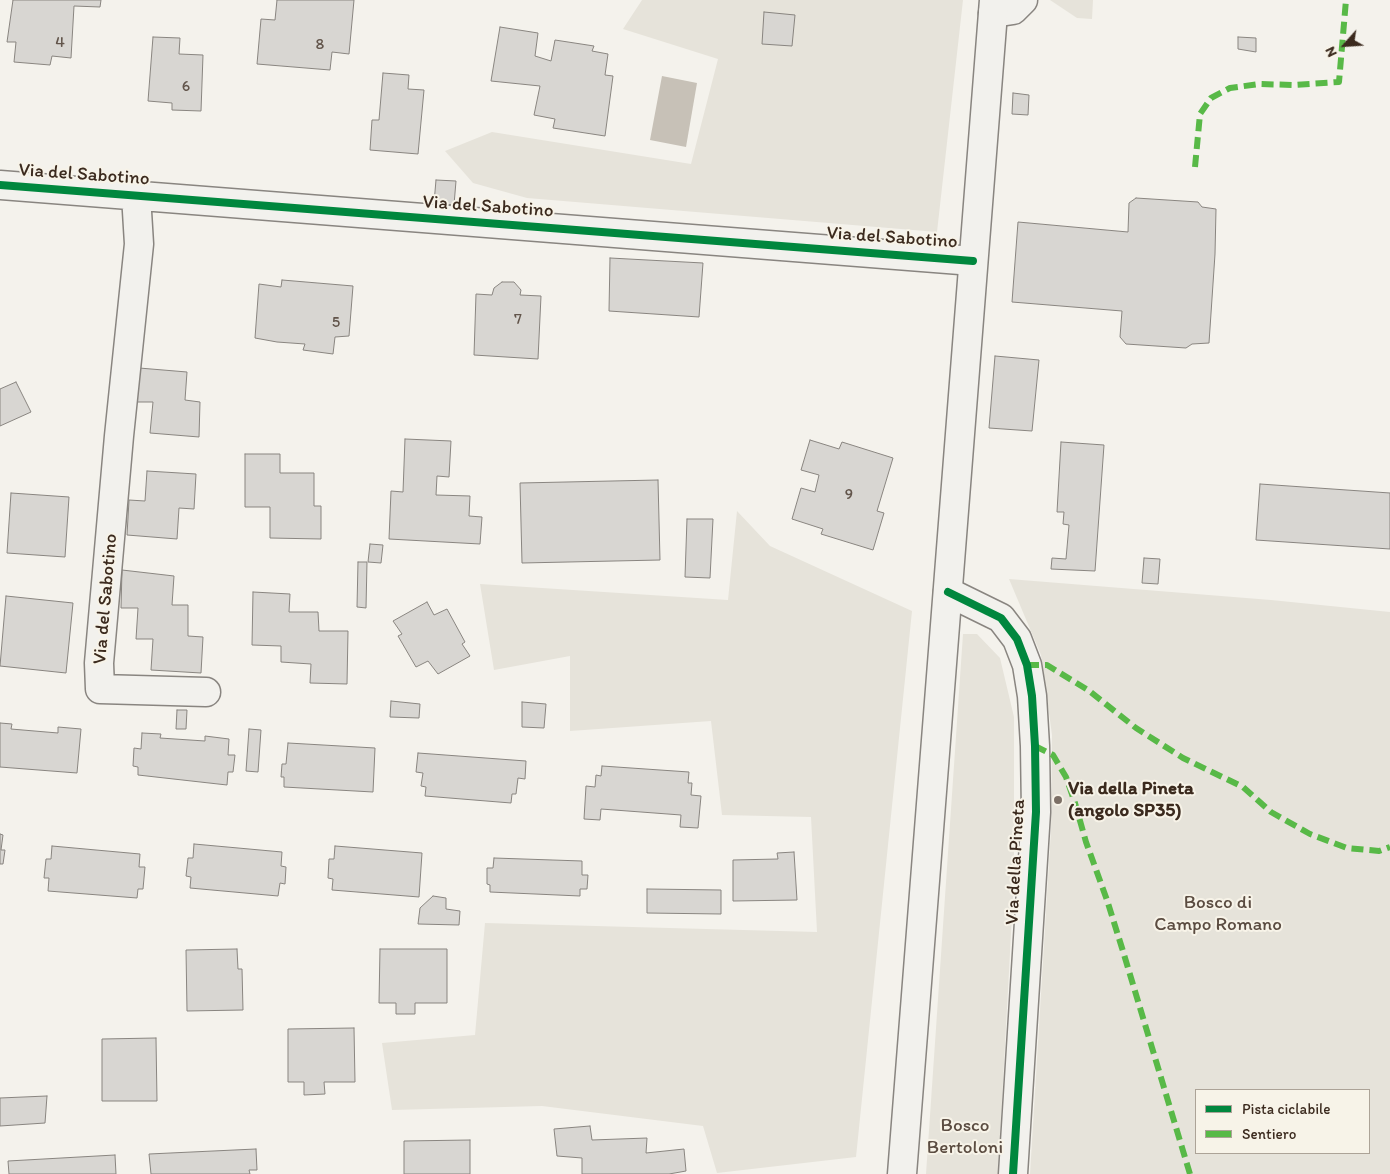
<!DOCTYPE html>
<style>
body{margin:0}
#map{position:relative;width:1390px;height:1174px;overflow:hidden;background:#f4f2ec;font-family:Itim,sans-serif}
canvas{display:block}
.legend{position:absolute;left:1195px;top:1089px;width:175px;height:65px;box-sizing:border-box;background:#f7f3e8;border:1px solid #aca397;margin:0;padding:6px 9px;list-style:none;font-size:15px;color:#3b2a1e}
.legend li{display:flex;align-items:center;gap:10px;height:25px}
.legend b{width:25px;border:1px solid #aca397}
.north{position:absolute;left:1320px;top:20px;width:50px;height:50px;-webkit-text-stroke:4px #f7f3e8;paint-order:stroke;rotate:244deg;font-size:14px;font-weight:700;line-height:20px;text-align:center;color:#3b2a1e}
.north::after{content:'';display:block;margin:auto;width:18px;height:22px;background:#3b2a1e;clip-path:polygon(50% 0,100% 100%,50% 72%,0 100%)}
</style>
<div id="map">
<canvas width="1390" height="1174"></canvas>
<ul class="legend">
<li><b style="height:6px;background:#00873e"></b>Pista ciclabile</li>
<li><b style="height:6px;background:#58b947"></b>Sentiero</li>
</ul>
<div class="north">N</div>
</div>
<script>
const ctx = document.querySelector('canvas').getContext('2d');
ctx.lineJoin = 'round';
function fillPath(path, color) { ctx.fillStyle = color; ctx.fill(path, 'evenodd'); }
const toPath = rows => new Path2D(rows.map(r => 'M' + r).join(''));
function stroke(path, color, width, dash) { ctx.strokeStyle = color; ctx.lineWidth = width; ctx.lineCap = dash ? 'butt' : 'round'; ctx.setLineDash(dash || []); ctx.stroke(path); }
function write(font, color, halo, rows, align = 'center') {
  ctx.font = font + ' Itim,sans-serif'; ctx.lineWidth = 4; ctx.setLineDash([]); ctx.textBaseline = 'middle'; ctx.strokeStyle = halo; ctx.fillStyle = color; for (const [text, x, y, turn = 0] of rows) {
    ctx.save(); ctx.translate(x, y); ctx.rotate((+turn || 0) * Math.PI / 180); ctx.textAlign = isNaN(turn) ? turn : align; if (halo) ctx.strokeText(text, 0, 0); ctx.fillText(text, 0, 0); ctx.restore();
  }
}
const green = toPath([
 [642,0,963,0,937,232,527,198,473,183,445,151,492,132,691,164,718,59,623,29],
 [1050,0,1093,0,1092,19,1077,18],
 [737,511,770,546,912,611,856,1157,717,1173,703,1126,542,1106,392,1110,382,1043,475,1035,485,923,817,932,811,817,722,815,711,721,570,731,570,656,494,670,480,584,728,600],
 [1009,579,1271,600,1390,612,1390,1174,1030,1174,1051,830,1052,735,1041,655],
 [1196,1090,1369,1090,1369,1153,1196,1153],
 [963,634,977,634,1000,658,1014,717,1014,879,998,1174,926,1174]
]);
const water = toPath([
 [662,76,697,83,686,147,650,140]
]);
const building = toPath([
 [13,0,101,0,100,7,74,6,71,58,52,56,50,65,14,62,16,42,7,42,13,0],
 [277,0,354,0,349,54,332,52,330,70,257,64,261,19,275,20,277,0],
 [764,12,795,15,792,46,762,44,764,12],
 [500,27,538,33,535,56,551,61,555,40,594,46,592,51,608,54,605,75,613,76,605,136,553,128,555,119,534,115,540,86,491,81,500,27],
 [153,37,180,38,179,54,203,55,201,111,172,110,172,103,148,101,153,37],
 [1238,37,1256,38,1256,52,1238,49,1238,37],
 [383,73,409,75,408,89,424,90,418,154,370,150,372,120,379,120,383,73],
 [1013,93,1029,95,1028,115,1012,114,1013,93],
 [436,180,456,181,454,205,434,203,436,180],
 [1136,198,1198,202,1202,207,1216,209,1215,254,1209,343,1192,344,1186,348,1126,344,1120,337,1122,311,1012,302,1018,222,1128,232,1129,203,1136,198],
 [610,258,703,263,699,317,609,311,610,258],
 [282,280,353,286,349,336,335,337,333,354,303,350,305,344,277,342,255,338,259,284,281,287,282,280],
 [502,282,514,282,521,290,520,295,541,296,538,359,474,355,476,294,492,295,494,288,502,282],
 [995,356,1039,360,1032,431,989,428,995,356],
 [139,368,187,372,185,400,200,402,199,437,150,433,153,402,137,402,139,368],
 [16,382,31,412,0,426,0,389,16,382],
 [405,439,451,441,449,477,437,476,436,495,470,496,469,516,482,517,480,544,389,539,391,491,403,492,405,439],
 [810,440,839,449,842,442,893,458,877,511,884,513,873,550,821,534,823,529,792,519,801,488,815,492,819,475,801,470,810,440],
 [1061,442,1104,445,1095,571,1051,569,1052,558,1066,559,1069,525,1063,524,1064,512,1057,512,1061,442],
 [245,454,280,454,280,473,314,473,314,506,321,506,321,539,270,538,270,507,245,507,245,454],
 [147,471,196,474,194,509,179,508,177,539,127,535,129,500,145,501,147,471],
 [658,480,660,560,522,563,520,483,658,480],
 [1260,484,1390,493,1390,549,1256,540,1260,484],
 [11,493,69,497,65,557,7,553,11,493],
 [687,519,713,519,710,578,685,577,687,519],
 [370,544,383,545,381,563,368,562,370,544],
 [1144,558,1160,559,1158,584,1142,583,1144,558],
 [358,562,367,562,366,608,357,607,358,562],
 [122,570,174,576,172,605,188,605,188,636,203,637,201,673,151,670,153,639,136,639,138,608,121,608,122,570],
 [253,592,290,594,289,612,318,612,319,631,348,631,347,684,310,683,311,664,281,662,281,646,252,645,253,592],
 [6,596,73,603,66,673,0,666,6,596],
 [427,602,434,615,447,609,465,642,462,644,470,656,438,674,428,661,416,667,398,636,402,634,393,621,427,602],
 [391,701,420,704,419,718,390,717,391,701],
 [522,702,546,704,544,728,522,727,522,702],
 [177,710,187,710,186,729,176,729,177,710],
 [0,723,12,724,11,729,58,733,58,727,81,729,77,773,0,767,0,723],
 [249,729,261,730,258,772,246,771,249,729],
 [142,733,161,734,160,738,205,741,205,736,229,739,228,755,235,755,233,772,228,772,227,785,138,775,138,767,133,766,134,748,141,749,142,733],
 [288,743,375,748,373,792,284,787,284,777,281,777,282,764,286,764,288,743],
 [418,753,526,761,525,779,518,778,516,794,512,794,511,803,425,796,426,787,421,786,423,773,416,772,418,753],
 [602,766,689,772,688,783,692,783,691,795,701,796,698,828,680,827,681,815,601,809,600,820,584,819,586,786,595,787,596,775,601,776,602,766],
 [0,834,3,835,1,850,5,850,3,864,0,864,0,834],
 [194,844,282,852,281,866,286,867,285,884,280,883,278,896,190,888,191,877,186,876,188,858,193,858,194,844],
 [52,846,140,854,139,867,145,867,143,889,138,889,137,898,48,891,49,878,44,878,46,859,51,859,52,846],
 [335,846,422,853,419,897,332,890,333,879,328,878,329,859,334,859,335,846],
 [794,852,797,900,733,901,733,860,778,859,777,853,794,852],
 [494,858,582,861,582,875,588,875,587,889,580,889,580,896,490,892,490,885,487,884,487,868,493,868,494,858],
 [647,889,721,890,721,914,647,913,647,889],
 [433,896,446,898,446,909,460,911,459,925,418,924,420,908,433,896],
 [237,949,238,969,242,969,243,1010,187,1011,186,950,237,949],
 [380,949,447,949,447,1003,415,1003,415,1014,396,1014,396,1003,379,1003,380,949],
 [354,1028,355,1082,324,1082,325,1094,304,1095,304,1082,288,1082,288,1029,354,1028],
 [156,1038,157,1101,102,1101,102,1039,156,1038],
 [47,1096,45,1123,0,1126,0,1098,47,1096],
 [590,1126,592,1140,647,1138,646,1153,684,1149,686,1171,669,1174,582,1174,582,1158,557,1156,554,1129,590,1126],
 [470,1140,470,1174,404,1174,404,1141,470,1140],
 [256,1149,257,1170,249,1170,250,1174,151,1174,149,1154,256,1149],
 [115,1155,116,1174,9,1174,8,1161,115,1155]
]);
const minor = toPath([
 [993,13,1013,10,1023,0],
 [0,185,973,261],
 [136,195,139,244,119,436,99,663,100,689,206,692],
 [948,592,1001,618,1017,639,1027,665,1032,696,1035,746,1036,812,1013,1174]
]);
const major = toPath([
 [902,1174,994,0]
]);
const quiet = toPath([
 [1195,167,1200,114,1211,98,1230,88,1259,84,1294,85,1339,82,1346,0],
 [1027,665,1047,665,1088,690,1136,728,1183,758,1243,787,1271,812,1310,834,1347,848,1379,851,1390,847],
 [1035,746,1053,755,1066,777,1075,803,1086,842,1107,900,1122,948,1190,1174]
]);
const cycleway = toPath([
 [0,185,973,261],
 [948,592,1001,618,1017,639,1027,665,1032,696,1035,746,1036,812,1013,1174]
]);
const markers = [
 [1058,800,5,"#7c7066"]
];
const numberNames = [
 ["4",60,43],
 ["8",320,45],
 ["6",186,87],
 ["7",518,320],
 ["5",336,323],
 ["9",849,495]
];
const streetNames = [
 ["Via del Sabotino",84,175,4],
 ["Via del Sabotino",488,207,4],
 ["Via del Sabotino",892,238,4],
 ["Via del Sabotino",106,599,-85],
 ["Via della Pineta",1016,862,-87]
];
const poiNames = [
 ["Via della Pineta",1068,789],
 ["(angolo SP35)",1068,811]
];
const parkNames = [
 ["Bosco di",1218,903],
 ["Campo Romano",1218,925],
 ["Bosco",965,1126],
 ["Bertoloni",965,1148]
];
fillPath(green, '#e6e3da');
fillPath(water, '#c7c1b7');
fillPath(building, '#d8d6d2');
stroke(building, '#898580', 1);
stroke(minor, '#898580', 31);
stroke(major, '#898580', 31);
stroke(minor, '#f2f1ed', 28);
stroke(major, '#f2f1ed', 28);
stroke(quiet, '#58b947', 6, [12, 6]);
stroke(cycleway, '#00873e', 8);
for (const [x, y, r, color] of markers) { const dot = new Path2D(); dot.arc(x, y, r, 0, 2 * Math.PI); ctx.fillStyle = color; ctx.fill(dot); stroke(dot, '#f7f3e8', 2); }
write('16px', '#62554b', null, numberNames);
write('19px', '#3b2a1e', '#f7f3e8', streetNames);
write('bold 19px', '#3b2a1e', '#f7f3e8', poiNames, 'left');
write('19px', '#5b4c41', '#f7f3e8', parkNames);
</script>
